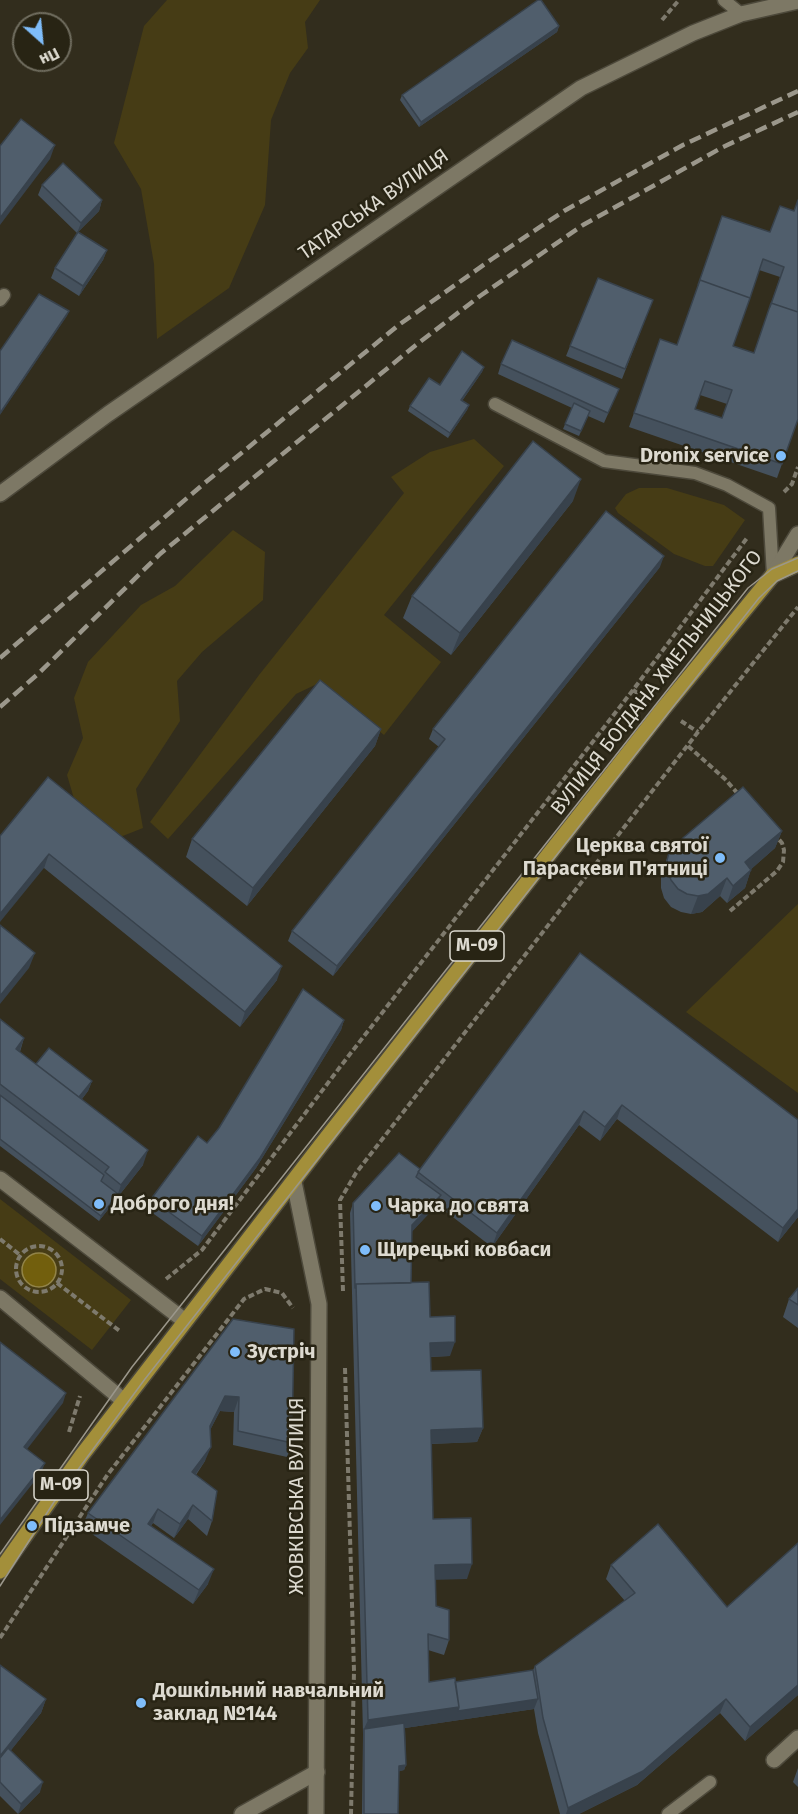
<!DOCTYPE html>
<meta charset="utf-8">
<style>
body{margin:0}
#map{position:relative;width:798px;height:1814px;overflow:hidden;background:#322d1d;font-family:"Fira Sans",sans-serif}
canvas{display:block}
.north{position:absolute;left:12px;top:12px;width:60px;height:60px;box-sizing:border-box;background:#282414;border:2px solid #706d5f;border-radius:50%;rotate:153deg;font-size:16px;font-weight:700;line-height:24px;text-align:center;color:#dddad0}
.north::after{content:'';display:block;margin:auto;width:21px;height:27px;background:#7fbdfa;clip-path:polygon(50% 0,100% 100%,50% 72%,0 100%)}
</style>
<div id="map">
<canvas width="798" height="1814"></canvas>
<div class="north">Пн</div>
</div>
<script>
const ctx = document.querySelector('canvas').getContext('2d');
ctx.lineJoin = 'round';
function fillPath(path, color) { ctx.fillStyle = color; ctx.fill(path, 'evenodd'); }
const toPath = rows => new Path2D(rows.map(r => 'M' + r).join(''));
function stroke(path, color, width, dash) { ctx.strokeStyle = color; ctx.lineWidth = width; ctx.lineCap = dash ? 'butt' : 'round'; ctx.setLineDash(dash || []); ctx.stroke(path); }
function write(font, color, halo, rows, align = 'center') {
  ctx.font = font + ' "Fira Sans",sans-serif'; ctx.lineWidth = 5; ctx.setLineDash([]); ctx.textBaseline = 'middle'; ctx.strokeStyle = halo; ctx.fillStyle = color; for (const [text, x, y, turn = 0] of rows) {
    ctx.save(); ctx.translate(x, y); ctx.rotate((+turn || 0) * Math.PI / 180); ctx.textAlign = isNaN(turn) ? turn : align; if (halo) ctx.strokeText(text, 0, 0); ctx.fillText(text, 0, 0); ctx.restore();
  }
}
const green = toPath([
 [167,0,320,0,305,22,308,48,290,73,271,120,265,205,229,288,157,339,154,264,141,189,114,143,144,26],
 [474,439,504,466,384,615,441,662,384,735,319,683,296,694,168,839,150,822,259,675,404,493,391,477,430,452],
 [639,488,667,488,724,505,745,520,713,566,705,566,674,554,618,513,615,508,626,494],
 [233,530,265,552,263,600,202,652,177,681,180,721,136,789,143,828,105,843,78,812,67,775,83,738,74,698,88,662,141,605,175,586],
 [798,904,798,1093,686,1012],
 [0,1199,131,1300,92,1350,0,1279]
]);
const water = toPath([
 '22 1270a17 17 0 1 1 34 0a17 17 0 1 1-34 0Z'
]);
const path = toPath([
 [662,20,679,0],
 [784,492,792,484,798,467],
 [633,690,645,698],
 [681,721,698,732],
 [688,746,725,779,739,795],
 [730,911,777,871,783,862,784,850,782,843,776,836],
 [0,1239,20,1255],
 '16 1269a23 23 0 1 1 46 0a23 23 0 1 1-46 0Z',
 [166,1279,202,1250,340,1067,633,690,747,538],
 [57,1283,121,1332],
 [343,1291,340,1200,356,1173,698,732,798,607],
 [345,1368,354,1671,351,1814],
 [69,1432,80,1396],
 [0,1638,108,1474,244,1299,265,1289,282,1293,293,1308]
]);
const service = toPath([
 [724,0,741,14],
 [0,300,4,295],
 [495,404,604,461,695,473,727,485,769,508,773,575],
 [668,1814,710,1782]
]);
const minor = toPath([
 [0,494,108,414,581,88,693,33,741,14,798,1],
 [0,1179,185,1321],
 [0,1298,124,1401],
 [774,1760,798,1738],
 [242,1814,317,1772]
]);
const tertiary = toPath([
 [294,1182,319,1304,316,1814]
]);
const secondary = toPath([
 [773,575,798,534]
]);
const primary = toPath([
 [0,1571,82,1455,124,1401,321,1145,663,709,773,575,798,564]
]);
const tram = toPath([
 [0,1554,132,1367,748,588,772,569,798,558],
 [0,1586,54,1502,145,1379,669,712,759,598,777,581,798,571]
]);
const rail = toPath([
 [0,658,207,481,400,324,492,259,564,211,683,145,798,91],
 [0,707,38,674,160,554,416,345,480,296,583,225,723,147,798,112]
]);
const wall = toPath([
 [559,26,557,32,419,127,400,100,402,95],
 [42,185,102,200,99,211,77,233,38,195],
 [780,206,798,419,777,478,629,427,660,339,677,345,770,232],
 [759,270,780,277,754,353,733,346],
 [700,395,727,404,722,418,695,409],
 [107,250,103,260,79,296,51,278,55,268],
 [649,310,622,379,566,356,570,346],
 [501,364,619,389,604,423,588,416,579,436,563,429,572,408,498,374],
 [484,367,482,372,462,401,469,405,467,410,448,438,408,411,410,406,440,385],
 [573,501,451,655,403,618,412,596],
 [660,567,333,976,288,941,292,931,439,747,429,739,433,729],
 [381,729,375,746,247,906,186,857,192,839],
 [48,777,277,980,240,1027,44,868],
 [782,831,775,848,751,869,745,888,727,903,720,896,702,912,691,914,681,912,671,907,664,898,661,888,661,877,670,849],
 [580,953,798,1120,798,1217,778,1242,617,1119,600,1141,579,1125,492,1247,437,1205,412,1231,411,1283,450,1356,430,1357,431,1371,483,1428,477,1442,431,1444,433,1519,467,1579,436,1579,436,1606,449,1640,444,1655,428,1650,429,1682,455,1682,533,1670,535,1666,625,1601,606,1579,611,1565,798,1695,745,1741,720,1713,637,1785,579,1814,560,1814,538,1733,534,1709,405,1728,406,1765,404,1770,399,1771,398,1814,362,1814,363,1734,350,1213,353,1203,420,1169],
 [0,1019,24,1038,20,1052,36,1064,92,1081,88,1091,82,1099,143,1165,99,1221,0,1146],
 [344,1020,341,1030,256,1168,198,1246,147,1209,151,1199,207,1143],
 [798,1288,798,1328,783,1317,789,1299],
 [233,1319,292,1443,287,1457,233,1445,234,1412,220,1411,210,1430,205,1461,196,1475,212,1521,207,1536,188,1519,174,1538,153,1523,151,1526,208,1584,193,1604,82,1527,88,1513],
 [0,1665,46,1699,41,1713,10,1751,40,1792,18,1814,0,1796],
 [798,1768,798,1787,793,1782]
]);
const shadedWall = toPath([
 [559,26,557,32,419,127,421,122],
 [55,145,50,159,0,225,0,218],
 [102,200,99,211,77,233,81,223],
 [107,250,103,260,79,296,83,286],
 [69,311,67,316,0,415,0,413],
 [484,367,482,372,459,405,461,400],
 [469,405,467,410,448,438,450,433],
 [581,479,573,501,451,655,460,633],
 [664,556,660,567,333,976,337,966],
 [381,729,375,746,247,906,253,888],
 [782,831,775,848,739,880,745,862],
 [49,854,44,868,0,922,0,914],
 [751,870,745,888,727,903,733,886],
 [727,878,720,896,702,912,691,914,698,896],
 [35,953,29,968,0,1004,0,996],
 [282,966,277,980,240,1027,245,1012],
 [344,1020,341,1030,256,1168,198,1246,202,1236],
 [24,1038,19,1053,16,1049],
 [92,1081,88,1091,73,1110,76,1100],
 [622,1105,617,1119,600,1141,605,1127],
 [584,1111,579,1125,492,1247,497,1233],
 [148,1150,143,1165,116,1199,121,1185],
 [118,1194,116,1199,99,1221,101,1216],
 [441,1195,437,1205,409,1235,412,1225],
 [798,1209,798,1217,778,1242,783,1228],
 [455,1342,450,1356,425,1357,430,1343],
 [66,1393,63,1403,21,1457,24,1447],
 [225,1396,239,1397,234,1412,220,1411,205,1440,210,1426],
 [483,1428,477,1442,426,1444,431,1430],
 [211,1447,205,1461,187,1486,192,1472],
 [45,1463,41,1473,0,1525,0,1520],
 [193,1505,188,1519,174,1538,180,1524],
 [158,1509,153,1523,142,1538,148,1524],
 [472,1564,467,1579,430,1580,435,1565],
 [214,1569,208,1584,193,1604,199,1590],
 [798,1685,798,1695,745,1741,750,1727],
 [46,1699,41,1713,0,1764,0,1756],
 [538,1699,534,1709,364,1734,364,1729,368,1720,459,1707],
 [726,1699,720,1713,637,1785,579,1814,566,1814,568,1808],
 [406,1765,404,1770,397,1772,399,1766],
 [43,1782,40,1792,18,1814,21,1804]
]);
const building = toPath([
 [538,0,541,0,559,26,421,122,402,95,538,0],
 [21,119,55,145,0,218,0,146,21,119],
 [63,163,102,200,81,223,42,185,63,163],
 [798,200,798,312,771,303,770,307,784,267,763,259,750,298,700,280,698,285,722,216,770,232,780,206,794,211,798,200],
 [78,232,107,250,83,286,55,268,78,232],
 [598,278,653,300,625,369,570,346,598,278],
 [700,280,750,298,733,346,754,353,771,303,798,312,798,419,782,464,634,413,660,339,677,345,700,280],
 [705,381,732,390,722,418,695,409,705,381],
 [39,294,69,311,0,413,0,351,39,294],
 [512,340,619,389,608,413,501,364,512,340],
 [462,351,484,367,461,400,469,405,450,433,410,406,429,378,440,385,462,351],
 [574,403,590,411,581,431,565,424,574,403],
 [533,441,581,479,460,633,412,596,533,441],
 [606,511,664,556,337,966,292,931,445,739,433,729,606,511],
 [320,680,381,729,253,888,192,839,320,680],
 [48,777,282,966,245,1012,49,854,0,914,0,836,48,777],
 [743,787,782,831,745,862,751,870,733,886,727,878,708,894,698,896,687,894,678,889,671,880,667,870,667,860,670,849,743,787],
 [0,925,35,953,0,996,0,925],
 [580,953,798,1120,798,1209,783,1228,622,1105,605,1127,584,1111,497,1233,418,1172,580,953],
 [303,989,344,1020,260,1158,202,1236,151,1199,198,1136,207,1143,219,1128,303,989],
 [0,1019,24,1038,16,1049,148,1150,121,1185,105,1172,109,1167,0,1084,0,1019],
 [49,1048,92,1081,79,1097,36,1064,49,1048],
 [0,1095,104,1175,101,1181,118,1194,101,1216,0,1139,0,1095],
 [399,1153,420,1169,416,1177,441,1195,412,1225,411,1283,356,1284,355,1288,353,1203,399,1153],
 [429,1282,430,1317,455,1316,455,1342,430,1343,431,1371,481,1370,483,1428,431,1430,433,1519,471,1518,472,1564,435,1565,436,1606,449,1610,449,1640,428,1634,429,1682,455,1678,459,1707,368,1720,356,1284,429,1282],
 [798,1288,798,1305,789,1299,798,1288],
 [233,1319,294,1329,292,1443,238,1431,239,1397,225,1396,210,1426,211,1447,192,1472,217,1491,212,1521,193,1505,180,1524,158,1509,148,1524,214,1569,199,1590,88,1513,233,1319],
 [0,1342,66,1393,24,1447,45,1463,0,1520,0,1342],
 [658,1524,727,1607,798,1543,798,1685,750,1727,726,1699,643,1771,568,1808,543,1718,535,1666,635,1593,611,1565,658,1524],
 [0,1665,46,1699,0,1756,0,1665],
 [533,1670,538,1699,458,1711,459,1707,455,1682,533,1670],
 [404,1723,406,1765,399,1766,398,1814,364,1814,364,1729,404,1723],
 [8,1748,43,1782,21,1804,0,1782,0,1758,8,1748]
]);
const markers = [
 [781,456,6,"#7fbdfa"],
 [720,858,6,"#7fbdfa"],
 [99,1204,6,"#7fbdfa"],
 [376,1206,6,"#7fbdfa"],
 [365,1250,6,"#7fbdfa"],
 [235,1352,6,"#7fbdfa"],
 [32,1526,6,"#7fbdfa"],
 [141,1703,6,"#7fbdfa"]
];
const shields = [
 [477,946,54],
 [61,1485,54]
];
const shieldNames = [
 ["М-09",477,946],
 ["М-09",61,1485]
];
const streetNames = [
 ["ТАТАРСЬКА ВУЛИЦЯ",374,205,-35],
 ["ВУЛИЦЯ БОГДАНА ХМЕЛЬНИЦЬКОГО",657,683,-52],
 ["ЖОВКІВСЬКА ВУЛИЦЯ",297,1496,-90]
];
const poiNames = [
 ["Dronix service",769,456,"right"],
 ["Церква святої",708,846,"right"],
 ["Параскеви П'ятниці",708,869,"right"],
 ["Доброго дня!",111,1204],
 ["Чарка до святa",388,1206],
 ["Щирецькі ковбаси",377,1250],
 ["Зустріч",247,1352],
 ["Підзамче",44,1526],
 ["Дошкільний навчальний",153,1691],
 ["заклад №144",153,1714]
];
fillPath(green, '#463c15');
fillPath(water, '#725f0d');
stroke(water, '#928448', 1.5);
stroke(service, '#4d493b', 15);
stroke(minor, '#4d493b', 18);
stroke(tertiary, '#4d493b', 18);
stroke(secondary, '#4d493b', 18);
stroke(primary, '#4d493b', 18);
stroke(path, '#7e7a6d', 4, [6, 3]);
stroke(service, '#7d7865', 12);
stroke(minor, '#7d7865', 15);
stroke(tertiary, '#7d7865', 15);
stroke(secondary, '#7d7865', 15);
stroke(primary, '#a38f3a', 15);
stroke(tram, '#9b978b', 1.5);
stroke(rail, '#9b978b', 4.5, [12, 6]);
fillPath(wall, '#45515d');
fillPath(shadedWall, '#38424c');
fillPath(building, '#505e6c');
stroke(building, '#38424c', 1.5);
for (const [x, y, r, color] of markers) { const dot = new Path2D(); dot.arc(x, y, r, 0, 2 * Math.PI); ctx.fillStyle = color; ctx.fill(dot); stroke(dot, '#282414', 2); }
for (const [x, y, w] of shields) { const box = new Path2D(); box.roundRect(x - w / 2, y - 15, w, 30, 4.5); ctx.fillStyle = '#282414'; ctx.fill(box); stroke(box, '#dddad0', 1.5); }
write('bold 18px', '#dddad0', null, shieldNames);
write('20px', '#dddad0', '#282414', streetNames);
write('bold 20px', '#dddad0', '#282414', poiNames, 'left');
</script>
